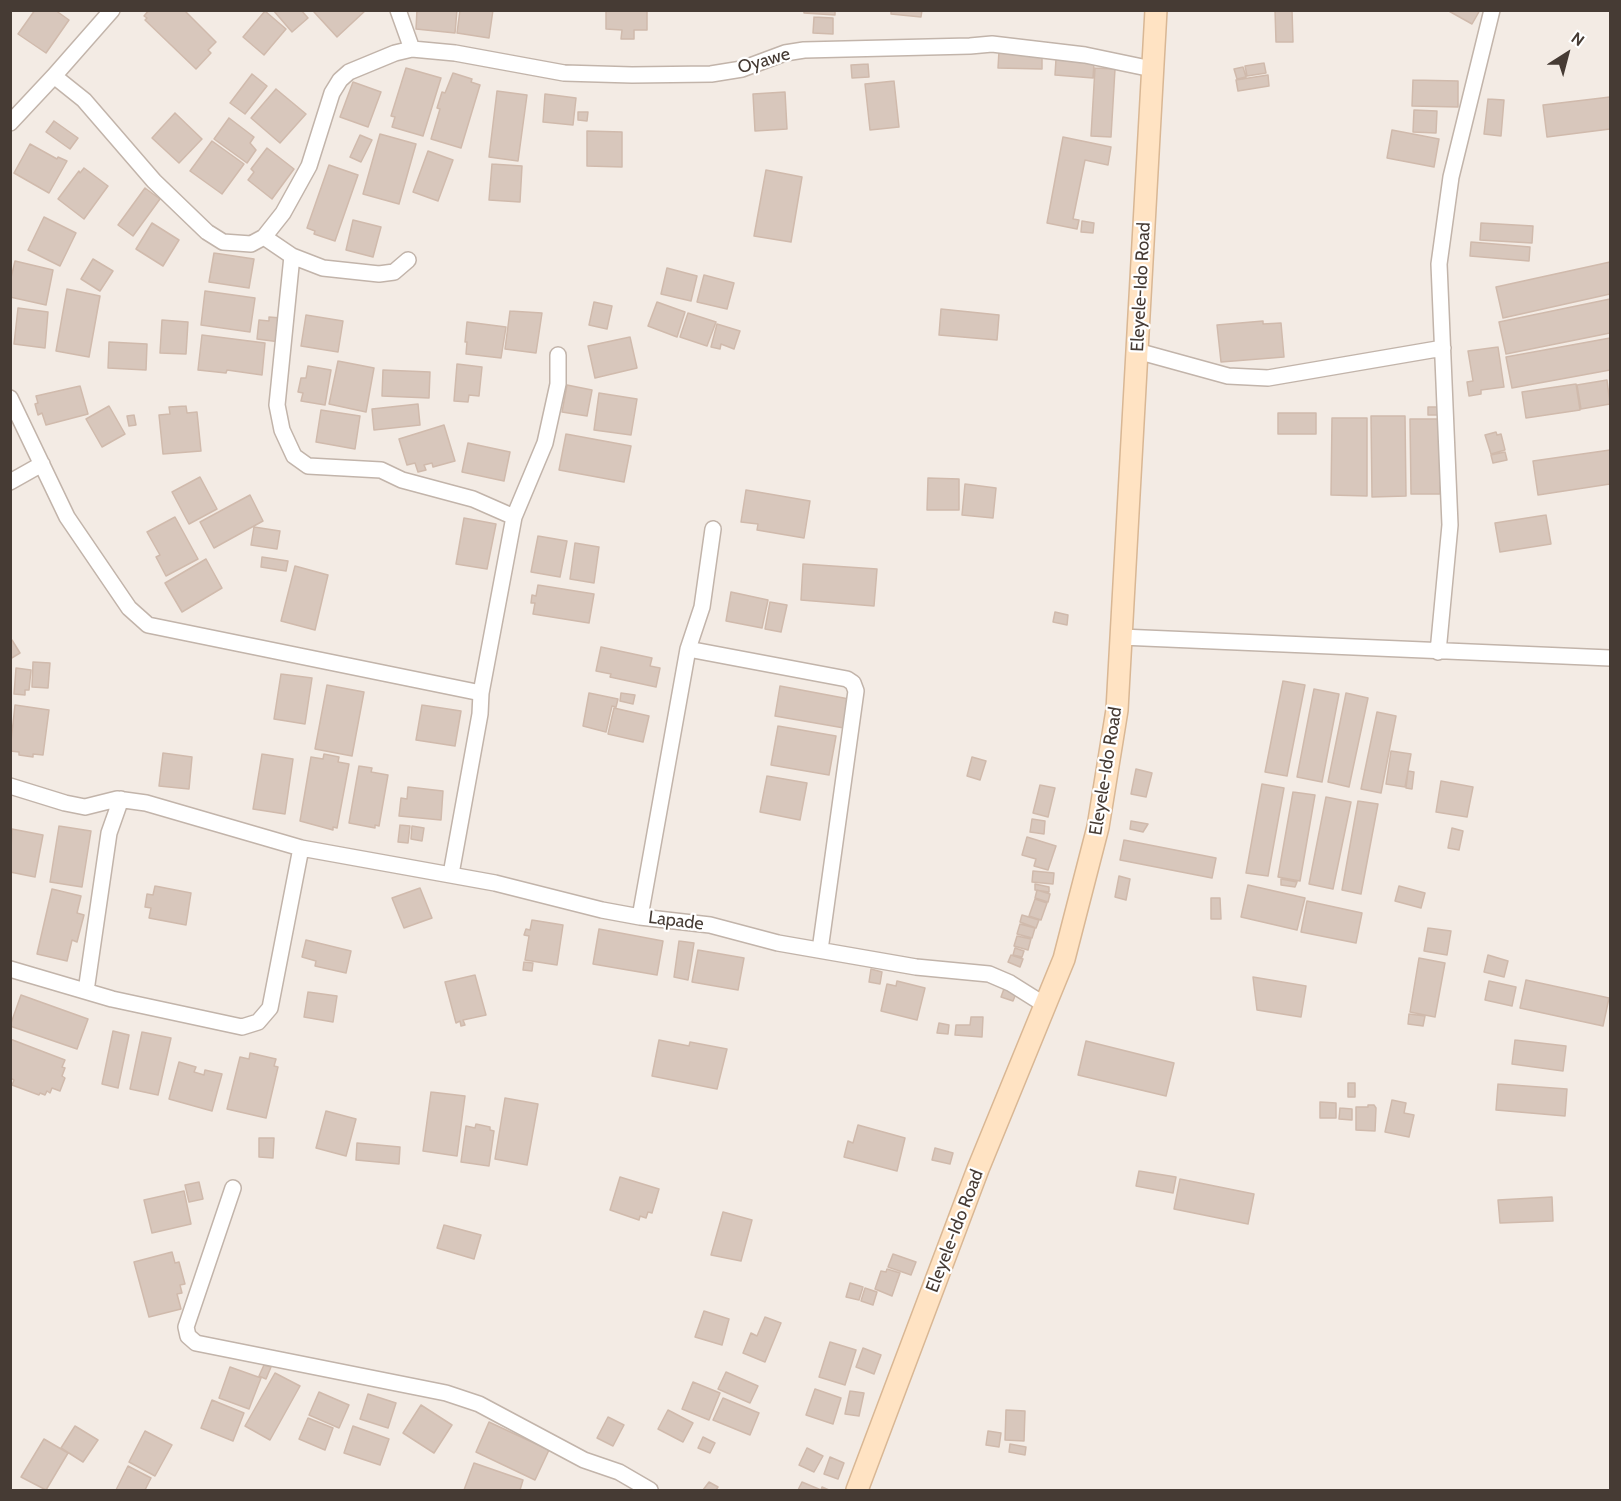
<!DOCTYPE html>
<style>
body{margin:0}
#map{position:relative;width:1621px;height:1501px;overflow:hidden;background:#f3ebe4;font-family:Cabin,sans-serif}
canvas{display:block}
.frame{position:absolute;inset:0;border:12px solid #463b34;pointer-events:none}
.north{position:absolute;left:1537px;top:24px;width:60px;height:60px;-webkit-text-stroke:4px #fff;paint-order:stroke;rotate:36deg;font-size:16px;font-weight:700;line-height:24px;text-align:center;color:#463b34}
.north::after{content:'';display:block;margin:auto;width:21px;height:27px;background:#463b34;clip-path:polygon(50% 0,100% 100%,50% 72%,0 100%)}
</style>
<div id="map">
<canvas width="1621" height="1501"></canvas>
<div class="frame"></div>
<div class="north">N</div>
</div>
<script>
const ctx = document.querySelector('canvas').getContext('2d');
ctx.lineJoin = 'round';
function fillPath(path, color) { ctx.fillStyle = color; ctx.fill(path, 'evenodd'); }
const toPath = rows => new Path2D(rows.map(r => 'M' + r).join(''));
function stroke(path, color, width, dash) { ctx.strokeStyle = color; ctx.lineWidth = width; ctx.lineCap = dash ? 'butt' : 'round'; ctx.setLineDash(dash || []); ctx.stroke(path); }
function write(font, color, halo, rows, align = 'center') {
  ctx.font = font + ' Cabin,sans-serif'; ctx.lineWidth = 4.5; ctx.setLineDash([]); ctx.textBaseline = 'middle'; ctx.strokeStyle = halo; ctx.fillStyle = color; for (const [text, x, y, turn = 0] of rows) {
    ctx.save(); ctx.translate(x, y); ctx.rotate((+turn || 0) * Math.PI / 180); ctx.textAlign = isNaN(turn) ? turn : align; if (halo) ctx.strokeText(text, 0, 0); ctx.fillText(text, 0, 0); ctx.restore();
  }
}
const building = toPath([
 [35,10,55,10,69,20,46,53,18,34,35,10],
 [149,10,184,10,216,42,208,50,211,53,196,69,145,20,147,18,144,16,149,10],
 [273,10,301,10,308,18,292,32,273,10],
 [316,10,366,10,337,37,314,12,316,10],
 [417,10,457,10,455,33,416,29,417,10],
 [460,10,493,10,489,38,457,33,460,10],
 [606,10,647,10,647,30,634,30,634,39,621,39,622,30,606,29,606,10],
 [804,10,835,10,835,15,804,13,804,10],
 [891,10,922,10,921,17,891,14,891,10],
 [1275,10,1292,10,1293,42,1276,42,1275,10],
 [1447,10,1480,10,1472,24,1447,10],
 [265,11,286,29,264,55,243,37,265,11],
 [814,17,833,18,833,34,813,33,814,17],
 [999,51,1042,53,1042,69,998,68,999,51],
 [1056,59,1094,63,1093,78,1055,75,1056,59],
 [1264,63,1266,73,1247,76,1245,66,1264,63],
 [868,64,869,77,852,78,851,65,868,64],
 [1243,67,1246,77,1237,79,1234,69,1243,67],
 [406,68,441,78,423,136,392,127,395,117,391,116,406,68],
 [1095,68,1115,69,1111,137,1091,136,1095,68],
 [453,73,472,79,471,82,480,85,461,148,431,139,440,109,437,108,442,92,445,93,453,73],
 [252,74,267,86,245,114,230,103,252,74],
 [1268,75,1269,86,1238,91,1236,80,1268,75],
 [1413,80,1458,81,1458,107,1412,106,1413,80],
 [894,81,899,127,870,130,865,84,894,81],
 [353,82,381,92,368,127,340,117,353,82],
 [276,89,306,114,280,143,251,118,276,89],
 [497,91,527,95,518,161,489,157,497,91],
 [785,92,787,129,755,131,753,94,785,92],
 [545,94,576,98,573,125,543,122,545,94],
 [1610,97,1610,129,1547,137,1543,105,1610,97],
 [1488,99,1504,100,1501,136,1484,134,1488,99],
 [1414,110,1437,111,1436,133,1413,132,1414,110],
 [578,112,588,112,587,121,578,120,578,112],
 [175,113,202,139,179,163,152,138,175,113],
 [229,118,254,137,250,143,256,150,247,163,214,139,229,118],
 [54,121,78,138,70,149,46,132,54,121],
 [1392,130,1439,139,1434,167,1387,158,1392,130],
 [587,131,622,132,622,167,587,166,587,131],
 [380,134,416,144,399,204,363,194,380,134],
 [360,135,372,140,361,162,350,157,360,135],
 [1063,137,1111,147,1108,165,1085,160,1073,219,1079,220,1077,229,1047,223,1063,137],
 [212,141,244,164,222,194,190,171,212,141],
 [30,144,57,159,58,157,67,161,49,193,14,173,30,144],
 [267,148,294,169,272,199,248,180,254,172,251,169,267,148],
 [428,151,453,160,438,201,413,192,428,151],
 [492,164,522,166,520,202,489,200,492,164],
 [329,165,358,175,335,241,314,234,315,231,307,228,329,165],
 [84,168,108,186,84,219,58,199,79,171,80,173,84,168],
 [766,170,802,177,791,242,754,236,766,170],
 [145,188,160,199,133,236,118,225,145,188],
 [44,217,76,233,60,266,28,250,44,217],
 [353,220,381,227,373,257,346,250,353,220],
 [1082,221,1094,223,1093,233,1081,232,1082,221],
 [152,223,179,240,163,266,136,249,152,223],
 [1481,223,1533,226,1532,243,1480,240,1481,223],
 [1471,242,1530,247,1529,261,1470,256,1471,242],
 [214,253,254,259,249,288,209,282,214,253],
 [93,259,113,271,100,291,81,279,93,259],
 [15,261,53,270,46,305,10,297,10,282,15,261],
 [1610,262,1610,294,1503,318,1496,287,1610,262],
 [667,268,697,276,691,301,661,294,667,268],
 [704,275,734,283,727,309,697,302,704,275],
 [67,289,100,296,89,357,56,351,67,289],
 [205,291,255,298,250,332,201,325,205,291],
 [1610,299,1610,333,1506,354,1499,322,1610,299],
 [594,302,612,306,607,329,589,325,594,302],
 [657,302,685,312,677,337,648,326,657,302],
 [18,308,48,312,45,348,14,344,18,308],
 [941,309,999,315,997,340,939,335,941,309],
 [510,311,542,313,536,353,505,349,510,311],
 [688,313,716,322,707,346,680,337,688,313],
 [306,315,343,321,338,352,301,346,306,315],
 [269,317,281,318,280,342,257,339,259,320,269,321,269,317],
 [162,320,188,322,186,354,160,353,162,320],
 [1263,321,1263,324,1281,323,1284,357,1221,362,1217,325,1263,321],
 [467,322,506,327,501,358,466,354,467,342,465,342,467,322],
 [717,324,740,331,734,349,721,344,720,349,711,347,717,324],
 [202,335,265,343,262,375,227,370,226,373,198,370,202,335],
 [630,337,637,368,595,378,588,346,630,337],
 [1610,338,1610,370,1512,388,1506,357,1610,338],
 [109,342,147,344,146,370,108,368,109,342],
 [1498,347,1504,387,1481,390,1481,394,1469,396,1467,382,1473,381,1468,351,1498,347],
 [338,361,374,368,366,412,329,404,338,361],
 [457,364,482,367,479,396,469,395,468,402,454,401,457,364],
 [308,366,331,370,325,405,301,401,303,393,298,392,301,378,306,378,308,366],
 [383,370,430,372,429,398,382,396,383,370],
 [1607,380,1610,404,1581,409,1577,385,1607,380],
 [1576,384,1580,410,1526,418,1522,392,1576,384],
 [567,385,592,390,587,416,562,412,567,385],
 [80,386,88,414,46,425,42,413,38,415,35,404,38,403,36,396,80,386],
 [599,393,637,399,631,435,594,430,599,393],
 [418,404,420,425,374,430,372,409,418,404],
 [109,406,125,434,102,447,86,419,109,406],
 [186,406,187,413,197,412,201,451,163,454,159,415,170,414,169,407,186,406],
 [1428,407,1443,407,1443,415,1428,415,1428,407],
 [321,410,360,416,355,449,316,442,321,410],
 [1278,413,1316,413,1316,434,1278,434,1278,413],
 [134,415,136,425,129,426,127,416,134,415],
 [1371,416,1405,416,1406,496,1372,497,1371,416],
 [1332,418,1367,418,1367,496,1331,495,1332,418],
 [1410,419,1439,419,1440,494,1411,494,1410,419],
 [444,425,455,461,433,467,432,463,424,465,426,470,418,472,415,463,407,465,399,439,444,425],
 [1496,432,1497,435,1501,434,1505,450,1491,454,1485,435,1496,432],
 [566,434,631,446,624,482,559,470,566,434],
 [468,443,510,452,504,481,462,472,468,443],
 [1610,450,1610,484,1538,495,1533,461,1610,450],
 [1505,452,1507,460,1493,463,1491,455,1505,452],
 [200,477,217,509,189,524,172,492,200,477],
 [928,478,959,479,959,510,927,510,928,478],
 [965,484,996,488,993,518,962,515,965,484],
 [746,490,810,501,804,538,757,530,758,524,741,522,746,490],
 [250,495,263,521,214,548,200,522,250,495],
 [1546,515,1551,544,1500,552,1495,523,1546,515],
 [175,517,198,559,166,576,156,557,160,555,147,532,175,517],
 [464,518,496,524,487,569,456,564,464,518],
 [254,527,280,531,277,549,251,545,254,527],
 [538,536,567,541,560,577,531,572,538,536],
 [575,543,599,547,594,583,570,579,575,543],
 [262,557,288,561,286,571,261,567,262,557],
 [206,559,222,588,182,612,165,583,206,559],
 [803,564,877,569,874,606,801,600,803,564],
 [295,566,328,575,315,630,281,621,295,566],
 [538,585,594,594,589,623,533,614,535,603,531,603,532,595,536,596,538,585],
 [731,592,768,600,762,628,726,621,731,592],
 [770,602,787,605,781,632,765,629,770,602],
 [1055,612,1068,615,1067,625,1053,622,1055,612],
 [12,640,20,653,10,659,10,641,12,640],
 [601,647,652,658,650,666,660,668,656,687,610,677,611,674,596,671,601,647],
 [33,662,50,663,48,688,32,687,33,662],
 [16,668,31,670,29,690,25,690,25,695,14,694,16,668],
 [281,674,312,678,305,724,274,719,281,674],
 [1283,681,1305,685,1287,776,1265,772,1283,681],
 [327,685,364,692,352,756,315,749,327,685],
 [780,686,849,699,844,728,775,716,780,686],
 [1314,689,1339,694,1322,782,1297,777,1314,689],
 [589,693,618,699,616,707,612,706,606,732,583,726,589,693],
 [621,693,635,695,633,704,620,701,621,693],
 [1346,693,1368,698,1349,787,1328,782,1346,693],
 [15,705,49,710,43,755,33,754,33,757,19,755,19,752,10,751,15,705],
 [422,705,461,711,455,746,416,740,422,705],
 [614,708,649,716,643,742,608,734,614,708],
 [1377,712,1396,716,1381,793,1361,789,1377,712],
 [778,726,836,736,829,775,771,765,778,726],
 [1391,751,1411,754,1405,787,1386,784,1391,751],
 [163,753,192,757,189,789,159,786,163,753],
 [262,754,293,759,285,814,253,809,262,754],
 [324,754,339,757,338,762,349,764,337,828,333,827,333,830,300,821,311,757,323,759,324,754],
 [972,757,986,761,980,780,967,776,972,757],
 [359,766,372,768,371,772,388,775,379,826,375,825,375,828,349,823,359,766],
 [1136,769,1152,773,1146,797,1131,794,1136,769],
 [1408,771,1414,772,1412,789,1406,788,1408,771],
 [767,776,807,783,800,820,760,812,767,776],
 [1441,781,1473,787,1467,817,1436,812,1441,781],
 [1262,784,1284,788,1268,876,1246,873,1262,784],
 [1040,785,1055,788,1048,817,1033,813,1040,785],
 [408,787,443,791,441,820,399,816,401,798,407,799,408,787],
 [1293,792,1315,795,1300,881,1278,877,1293,792],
 [1326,797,1351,802,1333,889,1309,884,1326,797],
 [1358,801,1378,804,1361,894,1342,890,1358,801],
 [1032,819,1045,821,1044,834,1030,832,1032,819],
 [1131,821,1148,824,1143,832,1130,829,1131,821],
 [400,825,410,826,408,843,398,842,400,825],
 [59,826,91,831,82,887,50,882,59,826],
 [412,826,424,828,422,841,411,839,412,826],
 [1452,828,1463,831,1459,850,1448,848,1452,828],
 [12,829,43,835,35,877,10,872,12,829],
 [1027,837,1056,846,1048,870,1034,866,1036,859,1022,855,1027,837],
 [1124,840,1216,858,1212,878,1120,860,1124,840],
 [1033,871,1054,873,1053,884,1032,882,1033,871],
 [1119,876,1130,879,1126,900,1115,897,1119,876],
 [1281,879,1297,882,1295,887,1281,885,1281,879],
 [1035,884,1049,887,1049,892,1035,890,1035,884],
 [1248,885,1305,898,1297,930,1241,917,1248,885],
 [155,886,191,893,186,925,149,918,151,908,145,907,147,894,153,895,155,886],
 [1399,886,1425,893,1421,908,1395,901,1399,886],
 [420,888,432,918,404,928,392,898,420,888],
 [52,889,81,896,77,913,84,915,77,942,72,940,67,961,37,954,52,889],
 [1037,890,1050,894,1048,902,1035,898,1037,890],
 [1211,898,1220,898,1221,919,1211,919,1211,898],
 [1035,899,1047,903,1041,920,1029,916,1035,899],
 [1307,901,1362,913,1356,943,1301,932,1307,901],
 [1022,915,1039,920,1036,928,1020,922,1022,915],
 [532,920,563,925,557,965,525,960,529,936,524,935,526,929,530,930,532,920],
 [1020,924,1035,928,1032,938,1017,934,1020,924],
 [1428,928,1451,931,1447,955,1424,951,1428,928],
 [599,929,663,941,657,975,593,964,599,929],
 [1017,936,1031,939,1028,950,1014,946,1017,936],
 [306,940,351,951,346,973,315,966,316,961,302,957,306,940],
 [679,941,694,943,688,980,674,977,679,941],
 [1015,948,1024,951,1022,957,1013,955,1015,948],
 [698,950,744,958,738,990,692,982,698,950],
 [1011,955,1023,959,1020,967,1008,962,1011,955],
 [1488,955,1508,961,1504,977,1484,972,1488,955],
 [1419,958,1445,963,1435,1017,1410,1012,1419,958],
 [524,962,533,963,532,971,523,970,524,962],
 [871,969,882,972,880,984,869,982,871,969],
 [475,975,486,1015,463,1020,465,1025,461,1026,460,1021,456,1023,445,982,475,975],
 [1253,977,1306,986,1301,1017,1257,1010,1253,977],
 [1526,980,1609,998,1603,1026,1520,1008,1526,980],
 [897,981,925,988,917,1020,881,1011,887,984,896,986,897,981],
 [1489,981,1516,987,1512,1006,1485,1000,1489,981],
 [1005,986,1017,991,1013,1001,1001,997,1005,986],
 [308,992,337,996,333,1022,304,1017,308,992],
 [21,995,88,1019,77,1049,10,1026,21,995],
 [1409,1014,1425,1016,1423,1026,1408,1024,1409,1014],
 [971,1017,983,1017,982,1037,955,1035,956,1025,970,1025,971,1017],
 [939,1023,949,1025,948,1034,937,1033,939,1023],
 [113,1031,129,1035,118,1088,102,1084,113,1031],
 [142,1032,171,1038,158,1095,130,1089,142,1032],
 [10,1039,65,1060,62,1067,65,1068,62,1076,65,1078,60,1091,52,1088,50,1093,47,1091,45,1095,40,1093,39,1095,12,1085,14,1080,10,1078,10,1039],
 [659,1040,689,1046,690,1042,727,1049,717,1089,652,1076,659,1040],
 [1515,1040,1566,1046,1563,1071,1512,1064,1515,1040],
 [1086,1041,1174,1063,1166,1096,1078,1075,1086,1041],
 [250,1053,276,1059,274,1066,278,1067,266,1118,227,1109,240,1057,249,1059,250,1053],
 [179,1062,196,1067,194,1072,204,1075,205,1070,222,1074,212,1111,169,1099,179,1062],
 [1348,1083,1355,1083,1355,1097,1348,1097,1348,1083],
 [1498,1084,1567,1089,1565,1116,1496,1110,1498,1084],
 [431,1092,465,1096,457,1156,423,1151,431,1092],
 [505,1098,538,1104,527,1165,495,1159,505,1098],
 [1392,1100,1406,1103,1404,1113,1414,1115,1409,1137,1385,1132,1392,1100],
 [1320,1102,1336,1103,1336,1118,1320,1118,1320,1102],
 [1368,1105,1374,1105,1376,1108,1375,1131,1356,1130,1356,1107,1368,1107,1368,1105],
 [1340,1108,1352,1109,1352,1120,1339,1119,1340,1108],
 [326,1111,356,1119,346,1156,316,1148,326,1111],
 [476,1124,490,1127,490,1130,494,1131,489,1166,461,1162,466,1126,475,1128,476,1124],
 [858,1125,905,1138,897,1171,844,1157,848,1141,853,1143,858,1125],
 [259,1138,274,1138,273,1158,259,1157,259,1138],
 [357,1143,400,1147,399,1164,356,1160,357,1143],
 [935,1148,953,1153,950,1164,932,1160,935,1148],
 [1139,1171,1176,1177,1173,1193,1136,1186,1139,1171],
 [620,1177,659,1189,652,1213,648,1212,646,1218,640,1216,639,1220,610,1210,620,1177],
 [1180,1179,1254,1194,1248,1224,1174,1209,1180,1179],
 [199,1182,203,1199,189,1202,185,1185,199,1182],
 [184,1191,191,1224,152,1233,144,1200,184,1191],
 [1552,1197,1553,1221,1500,1223,1498,1200,1552,1197],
 [723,1212,752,1220,741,1261,711,1255,723,1212],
 [444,1225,481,1235,474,1259,437,1248,444,1225],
 [172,1252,175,1263,179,1262,185,1284,180,1285,182,1293,177,1294,181,1309,149,1317,134,1262,172,1252],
 [893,1254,916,1262,911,1275,888,1267,893,1254],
 [887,1269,900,1273,892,1296,875,1289,881,1271,886,1272,887,1269],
 [850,1283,863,1287,859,1300,846,1297,850,1283],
 [865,1288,877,1292,873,1305,861,1301,865,1288],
 [704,1311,729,1319,722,1345,695,1337,704,1311],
 [765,1317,781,1323,765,1362,743,1353,751,1333,757,1336,765,1317],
 [830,1342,856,1350,845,1385,819,1377,830,1342],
 [863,1348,881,1355,874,1374,856,1367,863,1348],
 [264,1365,271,1367,266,1379,259,1376,264,1365],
 [230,1367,261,1378,249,1409,219,1398,230,1367],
 [726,1372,758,1386,750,1403,718,1389,726,1372],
 [275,1373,300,1386,270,1440,245,1426,275,1373],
 [693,1382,720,1393,709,1420,682,1409,693,1382],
 [815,1389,841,1398,833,1424,806,1415,815,1389],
 [850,1391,864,1393,859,1416,845,1414,850,1391],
 [319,1392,349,1405,339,1428,309,1415,319,1392],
 [368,1394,396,1403,388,1428,360,1419,368,1394],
 [723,1398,759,1413,750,1435,713,1420,723,1398],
 [212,1400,244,1413,233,1441,201,1428,212,1400],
 [421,1405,452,1425,434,1453,403,1433,421,1405],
 [668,1410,693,1423,683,1442,658,1429,668,1410],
 [1006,1410,1025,1411,1024,1441,1005,1440,1006,1410],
 [608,1417,624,1425,613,1446,597,1438,608,1417],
 [308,1418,333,1428,325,1450,299,1439,308,1418],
 [489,1422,549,1450,535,1480,476,1452,489,1422],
 [75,1426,98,1440,83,1462,61,1448,75,1426],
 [353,1426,389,1439,380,1465,344,1453,353,1426],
 [145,1431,172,1445,155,1476,129,1462,145,1431],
 [988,1431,1001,1433,999,1447,986,1445,988,1431],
 [703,1437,715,1443,710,1453,698,1448,703,1437],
 [44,1439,68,1453,46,1490,21,1477,44,1439],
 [1010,1444,1026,1447,1025,1455,1009,1452,1010,1444],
 [807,1448,823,1456,814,1472,799,1465,807,1448],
 [830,1457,844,1463,838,1479,824,1474,830,1457],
 [474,1463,523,1480,520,1490,464,1490,474,1463],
 [128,1466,151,1478,145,1490,116,1490,128,1466],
 [709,1482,718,1487,716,1490,703,1490,709,1482],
 [802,1482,821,1490,822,1487,829,1490,798,1490,802,1482]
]);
const street = toPath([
 [398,10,412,49],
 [54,76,112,10],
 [10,123,54,76,84,100,154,181,207,232,223,242,251,244,264,237,283,213,309,166,332,93,340,80,349,72,395,53,412,49,455,53,564,73,632,75,711,74,742,69,785,53,804,50,970,46,992,44,1085,55,1152,69],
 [264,237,292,256,323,268,379,274,394,272,408,260],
 [292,256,277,405,282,430,294,456,308,466,381,470,402,480,473,499,514,517],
 [1137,351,1228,376,1268,378,1443,348],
 [10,398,67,517,129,608,148,625,481,693,480,714,451,874],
 [10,482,42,464],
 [1121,637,1610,658],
 [688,649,847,679,853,683,856,691,820,950],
 [1438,652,1450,525,1439,264,1451,177,1492,10],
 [481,693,514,517,545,443,558,384,558,355],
 [10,786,65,803,85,807,117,799,146,803,301,848,495,883,602,910,640,917,710,925,778,943,916,967,989,974,1010,983,1045,1005],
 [640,917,688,649,702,607,713,529],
 [10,969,112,999,242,1027,258,1022,270,1008,301,848],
 [86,991,109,833,121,799],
 [233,1188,186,1327,188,1336,196,1343,446,1393,479,1404,584,1460,619,1472,650,1490]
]);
const secondary = toPath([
 [857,1490,978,1169,1064,959,1098,827,1117,710,1156,10]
]);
const streetNames = [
 ["Oyawe",764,61,-16],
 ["Eleyele-Ido Road",1141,287,-87],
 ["Eleyele-Ido Road",1106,771,-81],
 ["Lapade",676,921,7],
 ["Eleyele-Ido Road",955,1231,-69]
];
fillPath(building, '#d8c7bc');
stroke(building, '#d0baac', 1.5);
stroke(street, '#c2b4aa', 18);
stroke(secondary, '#d9b794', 24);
stroke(street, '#fff', 15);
stroke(secondary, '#ffe3c3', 21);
write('18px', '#463b34', '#fff', streetNames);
</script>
